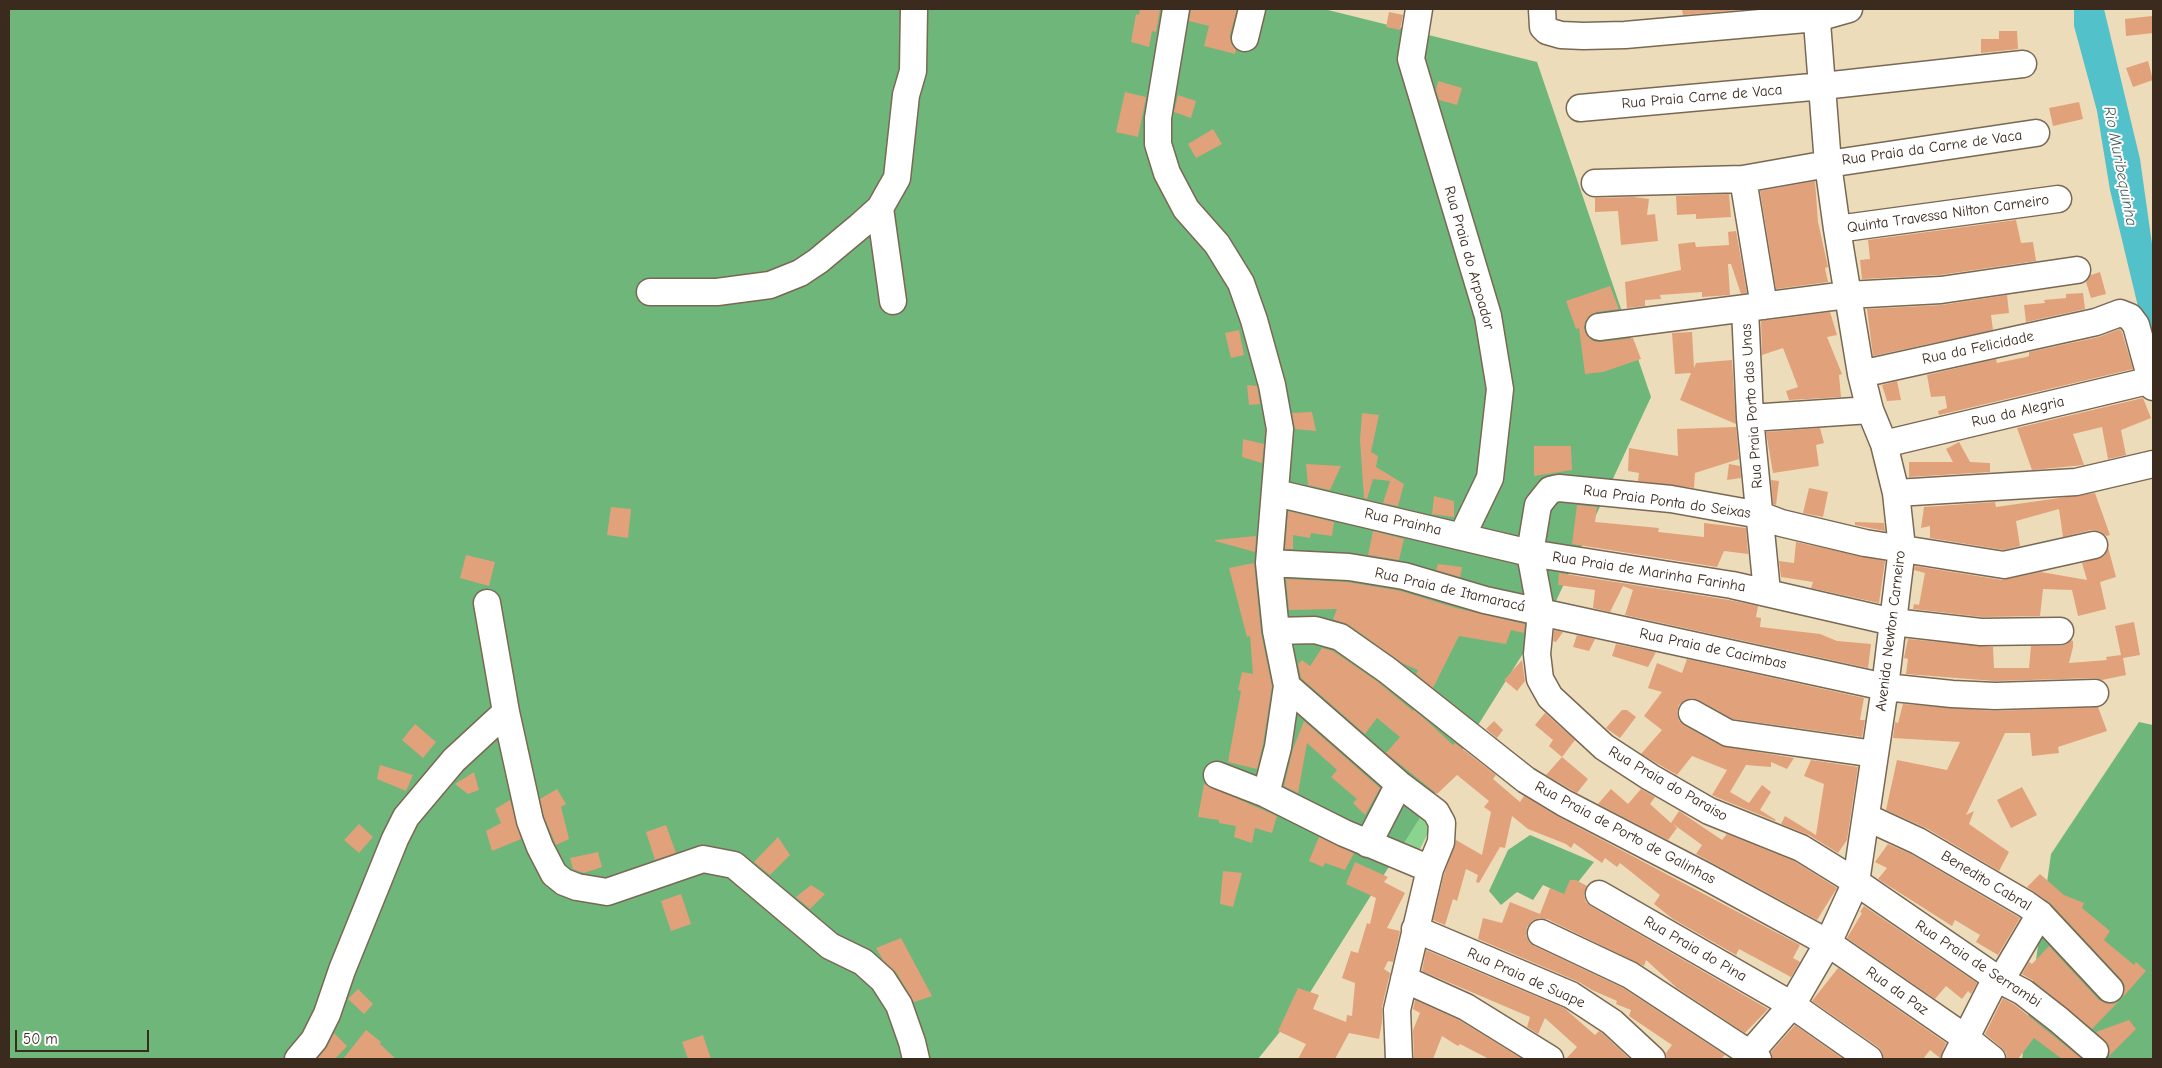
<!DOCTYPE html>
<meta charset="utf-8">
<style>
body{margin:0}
#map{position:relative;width:2162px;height:1068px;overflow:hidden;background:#eddcb9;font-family:"Comic Neue",sans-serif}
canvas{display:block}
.frame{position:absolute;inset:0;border:10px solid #3b2a1e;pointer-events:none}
.scale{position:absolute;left:15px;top:1030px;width:134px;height:22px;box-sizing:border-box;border:2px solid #3b2a1e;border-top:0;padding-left:6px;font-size:15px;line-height:18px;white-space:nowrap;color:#3b2a1e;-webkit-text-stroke:4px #fff;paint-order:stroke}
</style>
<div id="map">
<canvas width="2162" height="1068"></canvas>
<div class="frame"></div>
<div class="scale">50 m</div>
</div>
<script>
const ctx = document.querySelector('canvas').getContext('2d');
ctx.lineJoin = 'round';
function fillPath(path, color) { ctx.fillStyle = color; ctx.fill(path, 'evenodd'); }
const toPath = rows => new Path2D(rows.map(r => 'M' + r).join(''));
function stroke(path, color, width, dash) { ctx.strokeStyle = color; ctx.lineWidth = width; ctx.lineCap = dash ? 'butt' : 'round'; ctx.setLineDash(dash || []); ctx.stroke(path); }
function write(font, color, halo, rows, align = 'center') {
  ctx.font = font + ' "Comic Neue",sans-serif'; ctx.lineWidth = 4; ctx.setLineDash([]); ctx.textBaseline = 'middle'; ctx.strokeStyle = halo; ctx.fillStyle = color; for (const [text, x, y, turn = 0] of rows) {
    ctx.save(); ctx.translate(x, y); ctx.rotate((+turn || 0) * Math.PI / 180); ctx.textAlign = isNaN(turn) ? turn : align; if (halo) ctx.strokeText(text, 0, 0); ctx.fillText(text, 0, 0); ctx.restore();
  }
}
const green = toPath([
 [1400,793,1435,819,1416,857,1381,837]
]);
const forest = toPath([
 [9,9,1324,9,1537,62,1651,397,1556,601,1304,1002,1258,1059,9,1059],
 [2139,722,2153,725,2153,1059,2022,1059,2051,854],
 [1530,835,1594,862,1567,896,1543,885,1533,900,1517,892,1501,905,1489,891,1508,850]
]);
const water = toPath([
 [2074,9,2104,9,2140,159,2153,251,2153,369,2110,190,2097,111,2074,26]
]);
const building = toPath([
 [1140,9,1160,9,1156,32,1152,31,1149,47,1131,42,1136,14,1139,15],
 [1191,9,1237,9,1230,35,1231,43,1236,49,1235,54,1204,46,1209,26,1189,21],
 [1682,9,1750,9,1683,15],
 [1389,12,1403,15,1400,30,1386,27],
 [2152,16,2153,33,2126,36,2125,19],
 [1999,31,2017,31,2018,49,1981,53,1981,39,1999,39],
 [2148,61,2153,80,2133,87,2126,68],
 [1438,81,1462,88,1457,105,1439,100,1436,90],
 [1125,92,1146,97,1138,137,1116,132],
 [1178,95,1196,101,1191,118,1174,112],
 [2079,102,2083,119,2053,126,2049,108],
 [1213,129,1222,144,1196,158,1188,144],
 [1815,181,1818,222,1828,267,1825,268,1828,282,1776,289,1760,191],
 [1729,194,1731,217,1696,219,1696,214,1677,215,1676,196],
 [1633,197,1649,199,1647,215,1655,214,1658,241,1621,245,1618,211,1595,212,1595,198],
 [2016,220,2021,243,2033,242,2036,261,1940,275,1862,279,1860,260,1870,259,1868,240],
 [1736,231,1747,293,1741,294,1731,264,1728,264,1730,295,1702,297,1702,292,1660,295,1661,299,1645,300,1645,306,1627,308,1625,282,1681,270,1678,244,1695,242,1696,247,1729,245,1728,232],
 [2100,272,2106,294,2091,298,2086,282,2091,275],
 [1610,286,1619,309,1597,312,1590,315,1585,322,1584,328,1587,336,1593,341,1600,342,1633,338,1641,359,1603,372,1585,374,1579,328,1576,329,1566,301],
 [2083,293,2085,309,2026,322,2024,305,2045,303,2044,300,2066,298,2066,294],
 [2007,295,2009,313,1991,315,1993,330,1873,356,1867,309,1942,305],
 [1830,312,1837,335,1827,337,1842,374,1839,375,1841,397,1789,400,1786,391,1798,387,1783,348,1762,355,1761,321],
 [2120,329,2122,332,2133,369,1939,415,1938,411,1947,408,1945,396,1931,397,1927,375,1996,359,1997,363,2026,357,2029,356,2029,352,2099,337],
 [1239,330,1244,355,1231,358,1225,333],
 [1692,332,1694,368,1696,363,1732,360,1736,424,1680,400,1691,373,1675,374,1672,333],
 [1897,381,1901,400,1887,401,1882,385],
 [1247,385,1257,386,1260,404,1249,405],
 [2143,398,2151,418,2121,430,2126,455,2108,459,2102,427,2073,434,2084,465,2032,470,2017,428],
 [1312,412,1316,431,1295,429,1292,413],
 [1362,413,1379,415,1371,452,1378,456,1376,467,1404,484,1398,506,1383,503,1390,481,1373,479,1367,499,1364,498,1360,440],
 [1736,427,1739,459,1695,473,1694,488,1638,481,1639,473,1628,471,1629,448,1678,456,1677,429],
 [1820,428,1824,443,1816,445,1819,466,1773,473,1766,432],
 [1243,439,1264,444,1262,463,1242,457],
 [1959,442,1970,462,1990,463,1990,472,1909,477,1909,462,1953,462,1946,449],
 [1534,446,1571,446,1572,470,1534,476],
 [1306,464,1341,466,1330,490,1308,485],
 [1729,464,1740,466,1741,478,1727,480],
 [1771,480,1779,481,1776,505,1773,504],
 [1809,488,1828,492,1823,517,1803,513],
 [2095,493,2110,535,2106,536,2099,531,2091,530,2063,537,2059,509,2016,521,2020,546,2004,550,1930,538,1930,526,1921,528,1924,507,1995,502,1996,507],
 [1434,496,1454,501,1454,517,1432,514],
 [1577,505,1597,507,1595,522,1659,528,1658,532,1704,537,1704,523,1746,528,1748,554,1724,551,1717,567,1572,544],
 [611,507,631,509,628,538,607,535],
 [1288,511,1334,522,1332,536,1311,533,1310,538,1293,535,1293,549,1285,549],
 [1855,522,1884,523,1885,531,1855,525],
 [1373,531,1404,539,1399,560,1368,555],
 [1256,536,1255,552,1215,541,1215,540],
 [1796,542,1885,561,1879,603,1811,588,1813,582,1781,577,1779,561,1794,563],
 [2108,547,2116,577,2100,582,2106,609,2078,616,2072,590,2043,589,2040,616,1982,617,1913,609,1914,604,1919,605,1925,573,1914,570,1915,566,2002,580,2041,572,2087,580,2082,563,2104,556],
 [466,555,495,562,489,586,460,578],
 [1254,563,1261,633,1272,686,1263,744,1257,769,1228,762,1241,691,1238,690,1242,672,1253,674,1250,636,1247,637,1229,568],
 [1438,564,1462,567,1460,577,1436,570],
 [1559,573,1729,600,1758,606,1756,617,1761,618,1760,627,1820,634,1837,641,1871,644,1868,668,1625,615,1633,590,1623,586,1610,612,1593,608,1595,590,1558,585],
 [1286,579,1347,582,1401,591,1456,608,1525,624,1524,633,1511,630,1506,644,1459,636,1433,688,1416,674,1418,670,1402,663,1349,625,1333,619,1337,609,1289,610],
 [2134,622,2140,655,2123,658,2126,675,2102,680,2095,678,1995,681,1906,674,1908,659,1904,658,1908,639,1993,647,1994,668,2029,668,2031,646,2060,646,2067,644,2071,640,2073,641,2073,647,2069,663,2107,660,2106,657,2121,655,2115,626],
 [1554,630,1563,632,1556,642,1553,641],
 [1577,635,1595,639,1589,651,1573,647],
 [1616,644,1656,652,1648,667,1612,656],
 [1322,648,1333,651,1378,682,1413,711,1414,710,1427,721,1453,745,1455,743,1496,775,1493,779,1520,802,1524,796,1557,816,1800,945,1793,958,1800,962,1791,977,1739,949,1736,955,1673,919,1654,904,1660,895,1620,863,1617,867,1605,858,1602,863,1574,843,1571,848,1566,844,1528,829,1512,816,1505,848,1500,847,1479,883,1476,882,1478,875,1466,869,1457,901,1453,899,1445,925,1433,920,1444,874,1456,840,1482,855,1491,812,1484,807,1489,801,1457,775,1437,794,1386,753,1400,737,1377,718,1365,734,1301,678,1298,664,1302,660,1310,666],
 [1687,659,1864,698,1860,720,1865,720,1862,737,1733,719,1699,700,1692,698,1685,700,1679,705,1677,713,1679,721,1685,726,1721,746,1794,758,1787,769,1771,762,1771,767,1746,765,1730,792,1749,803,1762,785,1771,792,1760,810,1776,820,1775,821,1716,797,1712,795,1727,770,1692,756,1677,775,1641,754,1662,730,1644,716,1662,692,1648,688,1657,663,1682,673],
 [1522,660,1525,681,1517,691,1504,680],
 [1903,704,1994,711,2098,707,2107,731,2058,747,2059,753,2032,756,2030,733,2005,733,1966,815,1974,811,1969,824,2009,852,1999,871,1926,828,1886,810,1897,760,1947,770,1960,742,1893,738,1895,722,1898,723],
 [1622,710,1627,710,1636,717,1620,738,1606,728],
 [1545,713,1575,740,1562,757,1549,746,1553,740,1535,725],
 [1304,721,1380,788,1365,815,1353,803,1357,799,1331,777,1337,770,1307,743,1298,793,1284,786,1293,749],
 [1494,721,1503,730,1497,738,1486,729],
 [415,724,436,742,423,758,402,740],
 [1562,757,1588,779,1577,793,1546,775],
 [1811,760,1858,767,1847,840,1838,853,1809,835,1781,824,1785,816,1816,835,1824,784,1804,776],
 [380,765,413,775,406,791,377,779],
 [474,772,479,790,468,794,455,784],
 [1204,784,1277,816,1272,833,1255,828,1252,843,1234,837,1236,826,1219,823,1219,820,1198,817],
 [2022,787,2037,815,2011,828,1997,800],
 [557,789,566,804,561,807,569,839,556,845,544,817,540,799],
 [1611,789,1628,804,1641,789,1655,797,1650,804,1671,823,1679,811,1722,840,1727,834,1794,861,1837,888,1817,920,1696,854,1702,845,1673,824,1677,828,1668,840,1598,804],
 [510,800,521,839,492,851,486,831,501,823,495,809],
 [359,824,373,837,359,853,344,840],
 [666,825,676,853,655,860,646,832],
 [778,837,790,855,770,875,754,862],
 [1319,837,1354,853,1345,870,1325,863,1323,867,1309,861],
 [1888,844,1911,854,2020,918,1998,955,1976,942,1980,935,1955,920,1952,926,1878,879,1887,868,1875,862],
 [598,852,602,867,584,873,573,869,570,858],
 [1355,862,1388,877,1384,882,1405,893,1387,928,1400,931,1393,962,1388,961,1384,969,1390,973,1382,1007,1382,1022,1379,1039,1349,1033,1335,1059,1298,1059,1306,1044,1278,1031,1298,988,1319,995,1313,1009,1346,1022,1347,1015,1352,1016,1355,983,1342,978,1351,951,1358,953,1367,923,1370,924,1376,898,1346,884],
 [1223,871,1242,873,1233,907,1220,904],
 [2040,874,2064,895,2084,903,2082,908,2110,931,2104,940,2134,965,2136,962,2146,971,2122,998,2125,986,2121,979,2051,904,2027,887],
 [1570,880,1576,880,1587,886,1584,895,1586,902,1592,907,1768,1009,1745,1033,1677,988,1646,960,1644,966,1547,919,1539,918,1532,921,1527,927,1526,935,1529,942,1534,946,1623,988,1725,1055,1721,1059,1667,1059,1666,1053,1672,1045,1629,1016,1631,1010,1616,1004,1617,1001,1592,990,1579,982,1478,939,1483,918,1502,923,1510,902,1540,914,1550,888,1564,894],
 [811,885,825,894,810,909,796,897],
 [681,894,691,924,671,931,661,901],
 [1864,906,1977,983,1971,994,1968,991,1962,999,1946,986,1935,999,1847,938,1862,913,1860,912],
 [901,938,932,996,914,1002,896,972,883,960,876,948],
 [2049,946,2099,1000,2106,1003,2113,1004,2119,1001,2092,1029,2032,980,2022,974,2029,962,2032,964],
 [1426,950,1564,1008,1595,1035,1599,1031,1603,1034,1630,1059,1566,1059,1577,1047,1545,1018,1538,1034,1527,1027,1530,1017,1422,971],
 [1838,968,1946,1043,1940,1058,1930,1050,1923,1059,1884,1059,1882,1052,1878,1047,1812,1001],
 [358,989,373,1004,364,1014,348,999],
 [2003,998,2015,1005,2082,1059,2062,1059,2034,1038,2018,1059,2007,1059,2006,1053,2002,1048,1985,1034],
 [1415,1000,1459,1020,1522,1059,1489,1059,1460,1044,1458,1046,1442,1036,1433,1059,1414,1059,1413,1030,1420,1013,1413,1009],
 [2129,1020,2136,1029,2108,1057,2109,1046,2096,1032],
 [1795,1025,1843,1059,1773,1059,1771,1052],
 [366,1030,381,1042,380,1044,396,1059,343,1059],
 [334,1033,347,1046,335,1059,317,1059,327,1047],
 [703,1035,711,1059,688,1059,682,1042]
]);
const minor = toPath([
 [1176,9,1158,118,1158,144,1167,173,1186,209,1217,244,1241,283,1254,320,1272,385,1280,429,1269,563,1276,631,1287,686,1278,747,1266,794],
 [1419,9,1411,59,1488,316,1500,389,1490,478,1462,536],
 [1542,9,1543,27,1547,31,1561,35,1583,36,1625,35,1817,18,1849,9],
 [1245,38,1252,9],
 [1580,108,1823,86,2023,64],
 [1743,179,1764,306],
 [1595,183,1743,179,1828,164,2036,133],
 [880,208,893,301],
 [1837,229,2058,199],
 [650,292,717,292,770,285,800,273,818,261,860,226,880,208,897,178,906,95,913,71,914,9],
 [1745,309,1750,418,1767,592],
 [1599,327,1847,295,1941,290,2077,270],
 [1861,374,2096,322,2120,313,2130,317,2136,325,2153,387],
 [1750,418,1870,410],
 [1884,444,2152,380],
 [1276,493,1530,553,1732,585,1893,622,1981,632,2060,631],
 [1896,493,2076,482,2153,464],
 [2094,545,2004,565,1865,543,1781,523,1760,515,1671,499,1559,488,1550,490,1538,505,1530,553,1541,612,1537,654,1540,679,1550,697,1604,747,1650,777,1709,811,1801,848,1856,882,1996,978,2023,992,2059,1020,2095,1051],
 [1269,563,1349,567,1404,576,1485,600,1885,687,1952,694,1995,696,2095,693],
 [487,603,506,712,530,821,540,847,554,874,564,882,577,887,607,892,703,859,734,865,830,946,863,962,883,980,899,1005,912,1042,916,1059],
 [1276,631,1315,630,1340,637,1387,670,1526,780,1564,803,1707,877,1828,943,1967,1039,1992,1059],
 [1287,686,1399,784,1436,812,1442,823,1441,842,1430,869,1397,1010,1399,1059],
 [1692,713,1728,733,1875,754],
 [1217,775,1266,794,1344,833,1430,869],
 [1866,817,1918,841,2026,904,2040,914,2110,989],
 [1368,844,1399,784],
 [1599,894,1792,1005,1869,1059],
 [1415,929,1571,995,1612,1022,1652,1059],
 [1541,933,1630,975,1758,1059],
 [1404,979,1466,1007,1550,1059],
 [2001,980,2040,914],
 [298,1059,314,1040,327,1014,342,970,395,839,406,817,454,760,506,712],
 [1745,1059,1792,1005,1828,943,1856,882,1885,687,1902,548,1896,493,1884,444,1870,410,1861,374,1837,229,1828,164,1816,9],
 [1955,1059,1996,978]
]);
const streetNames = [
 ["Rua Praia Carne de Vaca",1702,97,-5],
 ["Rua Praia da Carne de Vaca",1932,148,-8],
 ["Quinta Travessa Nilton Carneiro",1948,214,-8],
 ["Rua Praia do Arpoador",1469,258,74],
 ["Rua da Felicidade",1978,348,-12],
 ["Rua Praia Porto das Unas",1752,406,-94],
 ["Rua da Alegria",2018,412,-13],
 ["Rua Praia Ponta do Seixas",1667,502,8],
 ["Rua Prainha",1403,522,13],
 ["Rua Praia de Marinha Farinha",1649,572,9],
 ["Rua Praia de Itamaracá",1450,590,13],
 ["Avenida Newton Carneiro",1891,631,-83],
 ["Rua Praia de Cacimbas",1713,649,12],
 ["Rua Praia do Paraiso",1668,784,30],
 ["Rua Praia de Porto de Galinhas",1625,833,28],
 ["Benedito Cabral",1986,881,31],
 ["Rua Praia do Pina",1695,949,30],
 ["Rua Praia de Serrambi",1978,964,33],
 ["Rua Praia de Suape",1526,978,24],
 ["Rua da Paz",1897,991,35]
];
const waterNames = [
 ["Rio Muribequinha",2120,166,79]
];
fillPath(green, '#8ad490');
fillPath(forest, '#6fb67a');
fillPath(water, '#53c1c9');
fillPath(building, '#e1a17b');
stroke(minor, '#796854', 29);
stroke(minor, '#fff', 26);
write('15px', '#3b2a1e', '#fff', streetNames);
write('italic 16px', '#435f5a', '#fff', waterNames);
</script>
